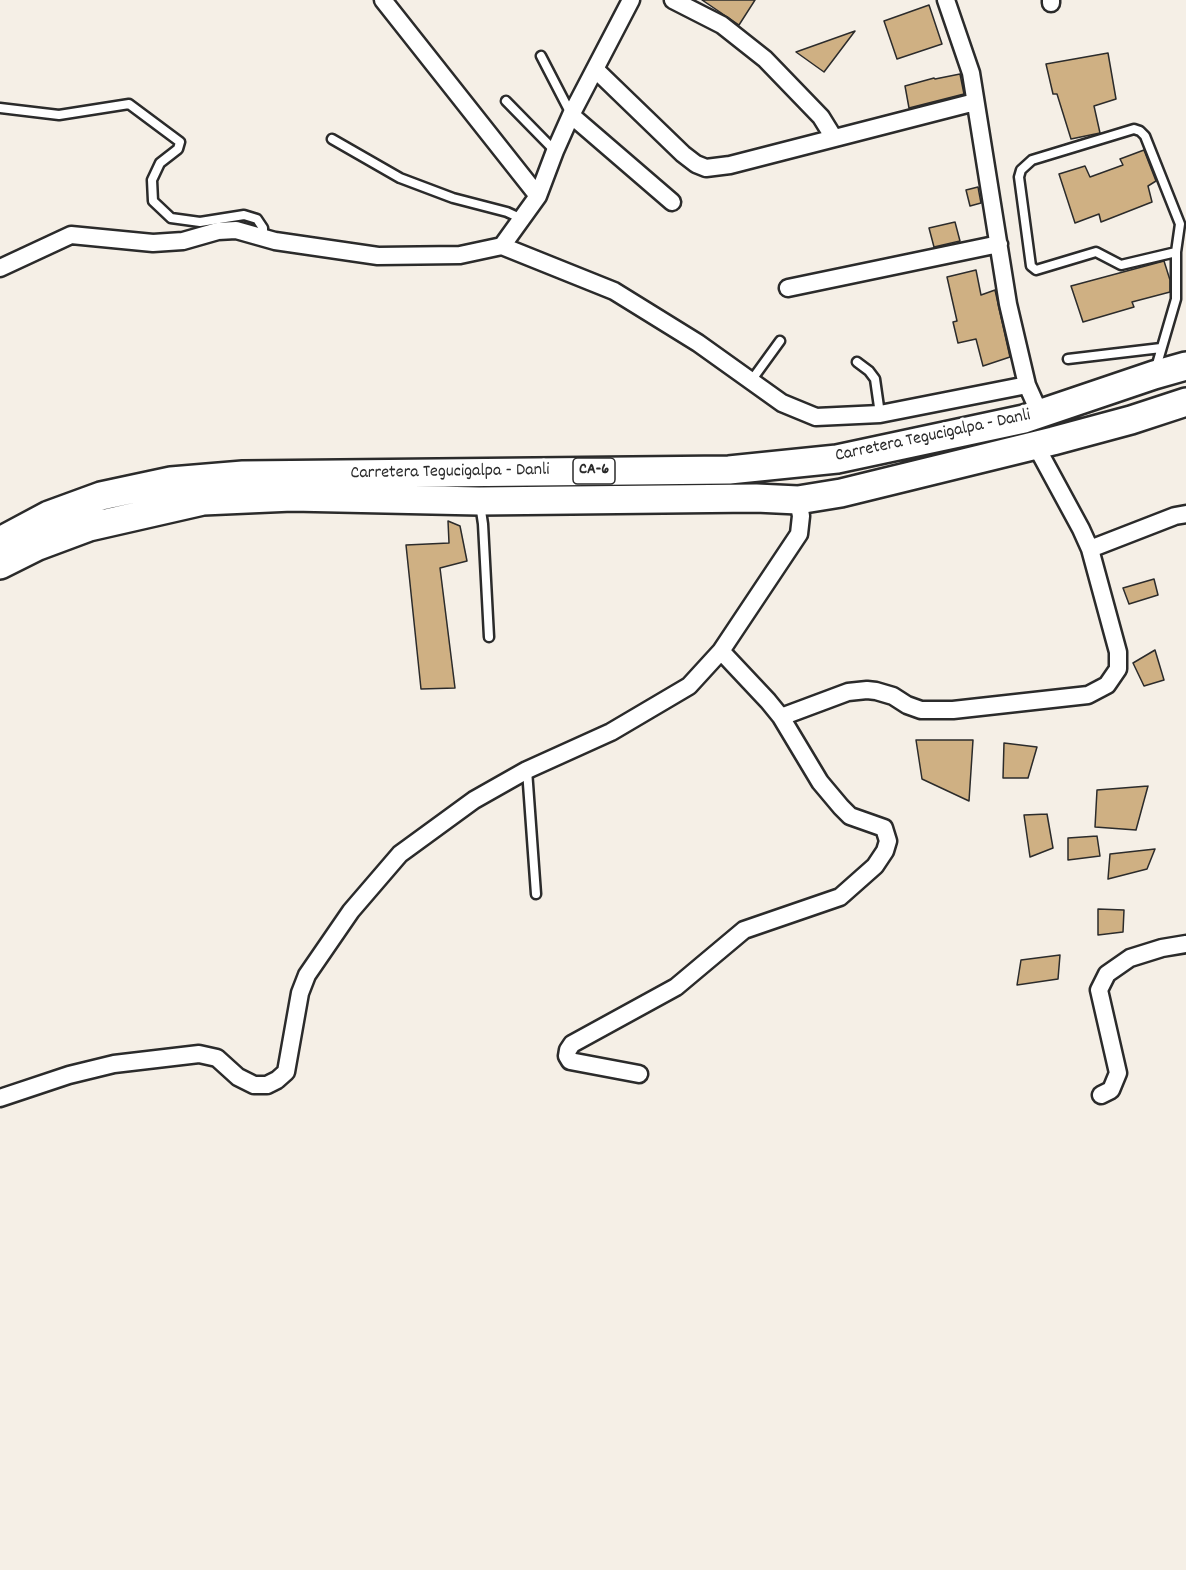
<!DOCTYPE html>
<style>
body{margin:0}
canvas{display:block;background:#f5efe6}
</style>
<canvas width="1186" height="1570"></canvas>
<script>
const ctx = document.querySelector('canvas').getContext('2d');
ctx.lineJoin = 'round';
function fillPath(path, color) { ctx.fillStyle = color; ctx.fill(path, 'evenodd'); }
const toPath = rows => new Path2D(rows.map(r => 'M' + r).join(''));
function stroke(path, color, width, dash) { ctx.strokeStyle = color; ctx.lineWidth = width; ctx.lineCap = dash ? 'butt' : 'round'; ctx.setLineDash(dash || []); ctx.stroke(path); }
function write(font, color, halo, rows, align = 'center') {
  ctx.font = font + ' Dekko,sans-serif'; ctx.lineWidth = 6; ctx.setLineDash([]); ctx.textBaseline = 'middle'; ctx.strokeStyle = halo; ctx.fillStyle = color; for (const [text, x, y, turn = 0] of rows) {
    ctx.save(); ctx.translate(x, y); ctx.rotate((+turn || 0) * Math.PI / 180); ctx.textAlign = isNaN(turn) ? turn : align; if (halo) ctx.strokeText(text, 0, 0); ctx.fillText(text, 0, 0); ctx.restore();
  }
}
const building = toPath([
 [702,0,755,0,739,25,702,0],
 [929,5,942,44,897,59,884,21,929,5],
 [855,31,824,72,796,52,855,31],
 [1108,53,1116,99,1094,106,1100,133,1071,139,1057,94,1053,94,1046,64,1108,53],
 [960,74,964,94,909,108,905,86,934,78,935,79,960,74],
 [1144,150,1156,181,1148,186,1152,202,1101,222,1099,214,1075,223,1059,174,1085,166,1090,177,1123,165,1120,159,1144,150],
 [978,187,981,203,970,206,966,190,978,187],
 [955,222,960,241,934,247,929,228,955,222],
 [1164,261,1170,280,1170,292,1132,302,1134,307,1083,322,1071,286,1164,261],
 [976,270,981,295,995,290,1010,357,983,366,976,339,958,343,953,322,957,321,947,277,976,270],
 [448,521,460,526,467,561,440,568,455,688,421,689,406,545,449,543,448,521],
 [1154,579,1158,595,1129,604,1123,588,1154,579],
 [1155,650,1164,680,1144,686,1133,663,1155,650],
 [916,740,973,740,969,801,922,779,916,740],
 [1004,743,1037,747,1028,778,1003,778,1004,743],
 [1148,786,1136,830,1095,827,1097,790,1148,786],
 [1047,814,1053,848,1030,857,1024,815,1047,814],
 [1097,836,1100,856,1068,860,1068,838,1097,836],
 [1155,849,1147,869,1108,879,1110,854,1155,849],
 [1098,909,1124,910,1123,932,1098,935,1098,909],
 [1060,955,1058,979,1017,985,1021,960,1060,955]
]);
const service = toPath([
 [541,56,571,114],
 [506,101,555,151],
 [0,108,59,115,129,104,180,142,178,149,160,163,152,180,153,201,171,218,200,222,244,215,257,219,263,228,263,238],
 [332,139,400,178,453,198,507,212,522,219],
 [1068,359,1161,348],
 [857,362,869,371,875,379,880,414],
 [1155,371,1176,299,1176,252,1180,224,1145,136,1140,131,1134,129,1032,160,1021,170,1019,177,1031,266,1036,270,1096,252,1121,265,1176,252],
 [751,381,780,341],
 [480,504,483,524,489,637],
 [527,770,536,894]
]);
const minor = toPath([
 [383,0,538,196],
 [673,0,722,25,765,59,821,117,834,138],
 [946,0,971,73,1008,304,1027,385,1040,414],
 [1051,0,1051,3],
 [595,69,683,154,696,164,706,168,730,165,975,102],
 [571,115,672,202],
 [502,246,538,196,555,151,571,115,631,0],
 [0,268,71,235,153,243,183,241,218,231,236,230,275,241,378,256,460,255,502,246,614,291,698,343,782,403,816,417,880,414,1027,385],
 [788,288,999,244],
 [1090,549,1175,516,1186,514],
 [781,717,848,692,867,690,876,691,893,696,907,705,921,710,953,710,1088,695,1107,685,1118,669,1118,652,1090,549,1081,529,1036,446],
 [639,1074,570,1061,567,1056,568,1050,572,1044,676,987,744,930,840,897,875,866,885,851,888,841,884,828,850,816,841,807,820,782,781,717,768,701,721,651],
 [1101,1095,1111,1090,1118,1073,1099,990,1107,974,1130,958,1162,948,1186,944],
 [0,1098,69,1075,114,1064,199,1054,217,1058,238,1077,254,1085,267,1085,277,1080,286,1072,300,993,307,975,351,911,400,854,474,800,527,770,611,732,689,686,721,651,799,534,801,516,798,500]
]);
const trunk = toPath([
 [0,541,49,515,101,496,171,481,243,475,729,470,837,459,1024,419,1154,375,1186,366],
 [0,565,38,546,89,527,203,501,292,497,479,501,756,498,798,500,841,493,1053,441,1131,420,1186,402]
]);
const shields = [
 [594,471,42]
];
const shieldNames = [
 ["CA-6",594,471]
];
const streetNames = [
 ["Carretera Tegucigalpa - Danli",933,437,-12],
 ["Carretera Tegucigalpa - Danli",450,473,-1]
];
fillPath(building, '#cfb083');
stroke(building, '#2b2b2b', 1.5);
stroke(service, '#2b2b2b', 13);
stroke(minor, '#2b2b2b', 21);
stroke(trunk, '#2b2b2b', 32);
stroke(service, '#fff', 8);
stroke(minor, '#fff', 16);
stroke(trunk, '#fff', 27);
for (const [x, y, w] of shields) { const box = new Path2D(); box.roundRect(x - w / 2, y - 13, w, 26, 4.5); ctx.fillStyle = '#fff'; ctx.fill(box); stroke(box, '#2b2b2b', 1.5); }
write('bold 16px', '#2b2b2b', null, shieldNames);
write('18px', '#2b2b2b', '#fff', streetNames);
</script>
